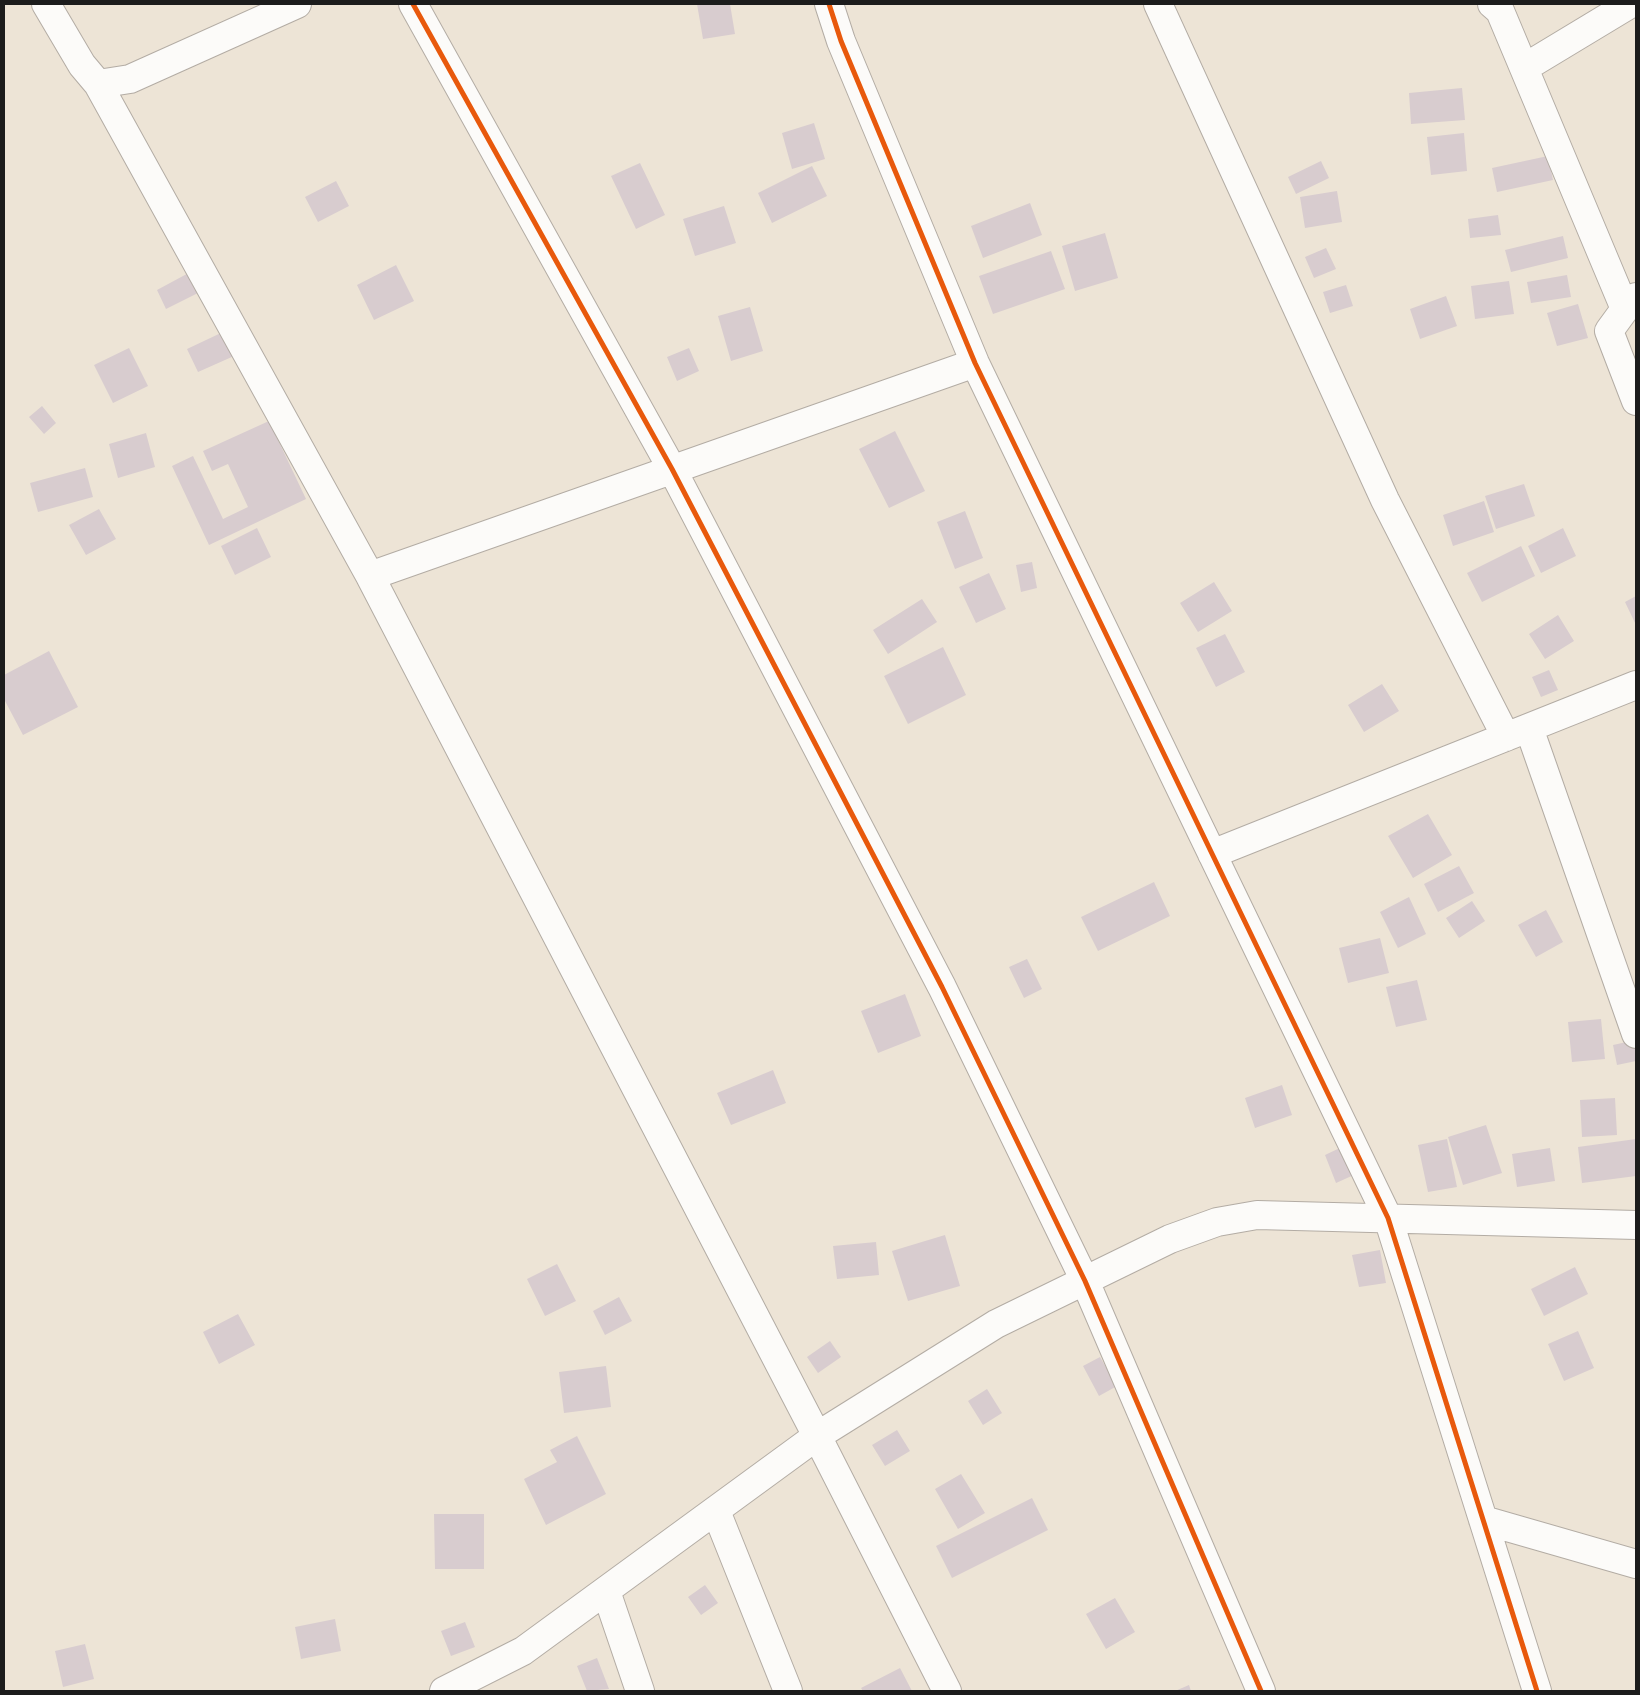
<!DOCTYPE html>
<style>
body{margin:0}
#map{position:relative;width:1640px;height:1695px;overflow:hidden;background:#ede4d6;font-family:"EB Garamond",serif}
canvas{display:block}
.frame{position:absolute;inset:0;border:5px solid #1c1c1c;pointer-events:none}
</style>
<div id="map">
<canvas width="1640" height="1695"></canvas>
<div class="frame"></div>
</div>
<script>
const ctx = document.querySelector('canvas').getContext('2d');
ctx.lineJoin = 'round';
function fillPath(path, color) { ctx.fillStyle = color; ctx.fill(path, 'evenodd'); }
const toPath = rows => new Path2D(rows.map(r => 'M' + r).join(''));
function stroke(path, color, width, dash) { ctx.strokeStyle = color; ctx.lineWidth = width; ctx.lineCap = dash ? 'butt' : 'round'; ctx.setLineDash(dash || []); ctx.stroke(path); }
const building = toPath([
 [697,4,730,4,735,34,703,39],
 [1462,88,1465,120,1411,124,1409,93],
 [814,123,825,159,792,169,782,133],
 [1464,133,1467,171,1431,175,1427,137],
 [1548,156,1553,180,1497,192,1492,168],
 [1321,161,1329,178,1296,194,1288,177],
 [640,163,665,215,636,229,611,176],
 [812,166,827,196,772,223,758,193],
 [336,181,349,206,318,222,305,197],
 [1337,191,1342,222,1305,228,1300,197],
 [1030,203,1042,235,983,258,971,226],
 [724,206,736,243,695,256,683,219],
 [1498,215,1501,235,1470,238,1468,219],
 [1105,233,1118,278,1075,291,1062,246],
 [1563,236,1568,258,1511,272,1505,250],
 [1326,248,1336,269,1314,278,1305,257],
 [1051,251,1065,289,993,314,979,276],
 [396,265,414,301,374,320,357,285],
 [196,269,206,289,166,309,157,290],
 [1567,275,1571,297,1531,303,1527,282],
 [1509,281,1514,314,1475,319,1471,286],
 [1346,285,1353,306,1330,313,1323,292],
 [1446,296,1457,326,1420,339,1410,309],
 [1578,304,1588,338,1557,346,1547,313],
 [750,307,763,351,731,361,718,316],
 [223,332,234,356,198,372,187,349],
 [129,348,148,386,113,403,94,365],
 [689,348,699,371,677,381,667,357],
 [42,406,56,423,44,434,29,417],
 [269,421,306,499,209,545,172,466,193,456,223,519,248,507,228,464,212,471,203,451],
 [895,431,925,491,889,508,859,449],
 [146,433,155,467,118,478,109,444],
 [85,468,93,497,38,512,30,483],
 [1524,484,1535,516,1496,529,1485,496],
 [1484,501,1494,532,1453,546,1443,515],
 [99,509,116,539,86,555,69,525],
 [965,511,983,558,955,569,937,522],
 [257,528,271,557,235,575,221,546],
 [1563,528,1576,556,1541,573,1528,546],
 [1521,546,1535,576,1482,602,1467,573],
 [1032,562,1037,588,1021,592,1016,565],
 [989,573,1006,609,976,623,959,587],
 [1214,582,1232,611,1198,632,1180,603],
 [1636,596,1636,625,1625,602],
 [922,599,937,622,888,654,873,630],
 [1558,615,1574,641,1545,659,1529,634],
 [1225,634,1245,672,1216,687,1196,648],
 [943,647,966,695,908,724,884,676],
 [49,651,78,707,23,735,4,699,4,675],
 [1549,670,1558,690,1541,697,1532,677],
 [1382,684,1399,711,1364,732,1348,705],
 [1428,814,1452,855,1413,878,1388,836],
 [1459,866,1474,893,1438,912,1424,884],
 [1154,882,1170,916,1098,951,1081,917],
 [1409,897,1426,934,1398,948,1380,912],
 [1472,901,1485,921,1459,938,1446,918],
 [1546,910,1563,942,1536,957,1518,925],
 [1380,938,1389,973,1348,983,1339,948],
 [1027,959,1042,989,1024,998,1009,967],
 [1417,980,1427,1020,1396,1027,1386,987],
 [905,994,921,1036,878,1053,861,1011],
 [1601,1019,1605,1059,1572,1062,1568,1022],
 [1636,1040,1636,1061,1617,1065,1613,1045],
 [773,1070,786,1103,731,1125,717,1093],
 [1282,1085,1292,1115,1255,1128,1245,1098],
 [1615,1098,1617,1135,1582,1137,1580,1100],
 [1486,1125,1502,1173,1463,1185,1448,1137],
 [1447,1139,1457,1187,1428,1192,1418,1145],
 [1636,1139,1636,1176,1582,1183,1578,1147],
 [1344,1146,1356,1174,1336,1183,1325,1155],
 [1550,1148,1555,1181,1517,1187,1512,1154],
 [945,1235,960,1286,908,1301,892,1251],
 [876,1242,879,1275,837,1279,833,1246],
 [1380,1250,1386,1283,1359,1287,1352,1255],
 [557,1264,576,1301,545,1316,527,1279],
 [1575,1267,1588,1294,1544,1316,1531,1289],
 [619,1297,632,1321,605,1335,593,1311],
 [238,1314,255,1345,219,1364,203,1332],
 [1578,1331,1594,1368,1564,1381,1548,1344],
 [830,1341,841,1357,818,1373,807,1357],
 [1100,1357,1117,1386,1099,1396,1083,1366],
 [606,1366,611,1407,564,1413,559,1372],
 [987,1389,1002,1413,983,1425,968,1401],
 [897,1430,910,1451,885,1466,872,1445],
 [577,1436,606,1494,546,1525,524,1479,557,1462,550,1450],
 [961,1474,985,1513,958,1529,935,1489],
 [1032,1498,1048,1530,952,1578,936,1546],
 [434,1514,484,1514,484,1569,435,1569],
 [705,1585,718,1603,701,1615,688,1597],
 [1115,1598,1135,1632,1106,1649,1086,1614],
 [335,1619,341,1651,301,1659,295,1627],
 [465,1622,475,1647,451,1656,441,1631],
 [85,1644,94,1679,63,1687,55,1651],
 [597,1658,609,1689,587,1691,577,1666],
 [900,1668,912,1691,863,1691,861,1688],
 [1189,1685,1191,1691,1175,1691]
]);
const street = toPath([
 [46,4,82,65,98,84,130,79,297,4],
 [413,4,672,469,942,987,1085,1281,1261,1691],
 [829,4,841,41,975,363,1388,1218,1537,1691],
 [1158,4,1385,500,1506,737],
 [1492,4,1500,11,1625,309],
 [1524,68,1630,4],
 [98,84,370,576,817,1436,947,1691],
 [1636,297,1625,309,1609,331,1636,401],
 [370,576,975,363],
 [1529,728,1636,1034],
 [1212,854,1636,685],
 [716,1511,788,1691],
 [1483,1520,1636,1564],
 [606,1591,640,1691],
 [444,1691,523,1651,817,1436,996,1324,1170,1239,1217,1222,1257,1215,1636,1225]
]);
const cycleway = toPath([
 [413,4,672,469,942,987,1085,1281,1261,1691],
 [829,4,841,41,975,363,1388,1218,1537,1691]
]);
fillPath(building, '#d8cccf');
stroke(street, '#b3aca4', 30);
stroke(street, '#fcfbf9', 28);
stroke(cycleway, '#e8590c', 5);
</script>
